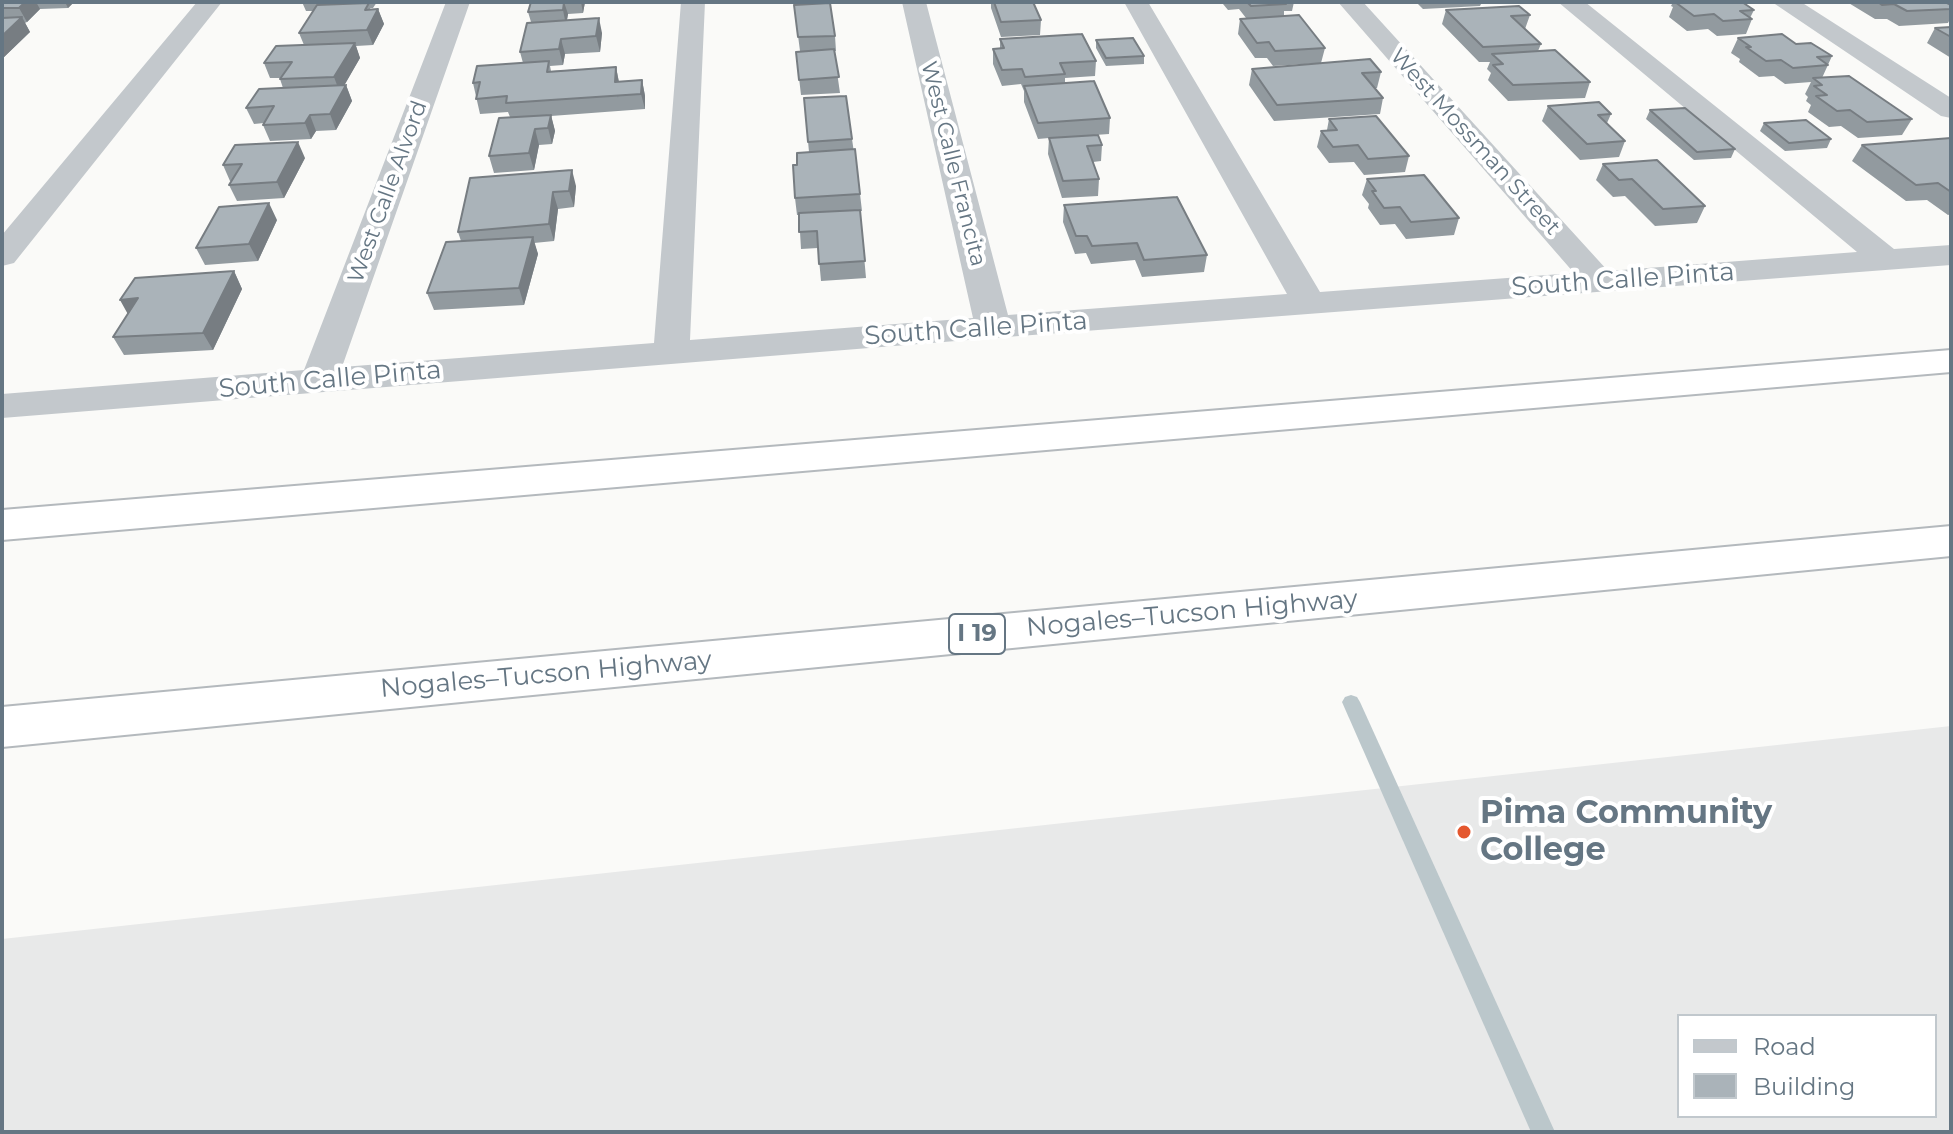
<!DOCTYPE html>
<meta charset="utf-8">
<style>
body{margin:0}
#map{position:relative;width:1953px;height:1134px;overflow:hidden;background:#fafaf8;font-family:Montserrat,sans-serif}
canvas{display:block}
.frame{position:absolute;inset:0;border:4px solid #657683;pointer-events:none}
.legend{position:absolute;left:1677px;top:1014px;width:260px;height:104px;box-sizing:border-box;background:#fff;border:2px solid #c1c8cd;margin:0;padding:10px 14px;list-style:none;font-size:24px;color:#657683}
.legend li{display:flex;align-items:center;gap:16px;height:40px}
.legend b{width:40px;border:2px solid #c1c8cd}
</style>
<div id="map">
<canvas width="1953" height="1134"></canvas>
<div class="frame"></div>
<ul class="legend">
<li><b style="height:10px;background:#c3c8cc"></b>Road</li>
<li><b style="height:22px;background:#aab3b9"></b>Building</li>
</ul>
</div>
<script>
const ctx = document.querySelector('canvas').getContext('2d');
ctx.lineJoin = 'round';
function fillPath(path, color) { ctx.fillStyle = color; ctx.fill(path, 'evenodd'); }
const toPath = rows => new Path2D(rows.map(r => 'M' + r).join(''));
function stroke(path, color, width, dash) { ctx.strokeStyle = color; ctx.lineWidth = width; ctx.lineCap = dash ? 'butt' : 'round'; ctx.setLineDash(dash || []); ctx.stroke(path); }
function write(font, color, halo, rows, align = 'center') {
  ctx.font = font + ' Montserrat,sans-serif'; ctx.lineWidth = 8; ctx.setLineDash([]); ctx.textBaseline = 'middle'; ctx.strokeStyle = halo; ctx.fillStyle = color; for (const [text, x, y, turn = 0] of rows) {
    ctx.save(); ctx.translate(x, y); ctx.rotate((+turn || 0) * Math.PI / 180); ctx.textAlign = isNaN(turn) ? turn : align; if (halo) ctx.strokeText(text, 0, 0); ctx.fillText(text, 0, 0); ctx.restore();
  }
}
const built = toPath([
 [1951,726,1951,1132,2,1132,2,939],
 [1679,1016,1935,1016,1935,1116,1679,1116]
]);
const stream = toPath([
 [1351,695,1357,697,1360,702,1555,1132,1531,1132,1342,702,1345,697,1351,695]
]);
const minor = toPath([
 [197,2,222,2,14,263,2,266,2,235,197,2],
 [446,2,470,2,342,367,654,343,681,2,705,2,690,340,973,318,902,2,926,2,1008,315,1287,294,1124,2,1148,2,1320,292,1574,273,1338,2,1363,2,1608,271,1857,252,1558,2,1585,2,1894,249,1951,245,1951,265,993,338,2,418,2,394,304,370,446,2],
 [1772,2,1801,2,1951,98,1951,118,1941,116,1772,2]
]);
const highway = toPath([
 [1951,350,1951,372,2,540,2,510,1951,350],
 [1951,526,1951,556,2,747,2,707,1951,526]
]);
const wall = toPath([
 [2,2,74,2,68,8,40,9,27,22,25,23,30,32,2,59],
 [302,2,377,2,373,8,370,8,371,10,378,9,384,24,373,45,356,46,360,58,344,85,346,85,352,101,336,130,316,131,311,139,270,141,263,125,264,123,254,124,246,108,283,88,280,79,281,78,270,78,264,63,304,45,299,33,313,11,306,11],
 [531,2,585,2,583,13,568,14,567,20,602,33,600,52,565,54,563,65,550,66,551,71,616,67,619,82,642,80,645,96,645,109,551,116,555,131,552,144,539,145,534,170,494,173,489,156,510,117,508,112,480,114,473,83,523,63,520,52,531,22,528,12],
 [795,2,827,2,835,36,836,51,834,51,840,93,801,95,796,52,800,51,794,5,796,4],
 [991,2,1033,2,1041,20,1040,35,1001,37,991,8],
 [1224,2,1294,2,1292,11,1284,11,1284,16,1325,48,1321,63,1273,66,1267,58,1255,58,1238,34,1240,19,1246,18,1239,9,1228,10,1223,4],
 [1416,2,1482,2,1480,6,1423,9],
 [1673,2,1742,2,1754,10,1750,18,1752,19,1746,34,1717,36,1708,29,1687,31,1669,17,1673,7,1671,6],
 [1847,2,1951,2,1951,17,1948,23,1899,26,1887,19,1875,19],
 [1446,10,1530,15,1525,29,1541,44,1538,51,1590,82,1585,98,1508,101,1488,80,1491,73,1487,69,1490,62,1479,62,1442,24],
 [1951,27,1951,58,1927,43,1935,28],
 [1738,38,1796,44,1832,56,1822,78,1912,119,1902,135,1858,138,1841,126,1829,127,1808,112,1811,105,1806,101,1808,97,1805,94,1811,82,1785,84,1774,76,1759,77,1739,62,1740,59,1731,53],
 [1000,39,1096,61,1095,76,1065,78,1065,83,1110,118,1109,134,1052,138,1102,145,1101,161,1093,162,1099,179,1098,196,1062,198,1048,154,1049,138,1038,139,1024,102,1024,91,1021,84,1002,86,993,64,993,49,1000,48],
 [1096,40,1144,56,1144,64,1106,66,1096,48],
 [1252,69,1381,72,1377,88,1375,88,1383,98,1380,114,1274,121,1249,85],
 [804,98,852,139,860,194,862,211,860,211,866,278,821,281,818,248,801,249,799,215,797,215,795,198,797,165,809,152],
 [1548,106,1611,114,1607,123,1625,141,1619,157,1580,160,1542,121],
 [1650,110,1735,149,1731,158,1694,160,1646,119],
 [1329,119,1409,156,1405,172,1364,175,1354,162,1329,163,1317,147,1321,131,1327,130],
 [1764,123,1831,139,1827,148,1785,151,1760,131],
 [1951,138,1951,214,1948,215,1927,200,1906,201,1852,161,1862,145],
 [305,158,284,198,237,201,229,185,232,181,230,181,223,165],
 [1603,164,1705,206,1697,223,1655,226,1625,196,1613,197,1596,180],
 [470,178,576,186,574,207,558,209,554,241,534,243,538,254,524,305,434,310,427,293,461,241,458,232],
 [1367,179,1459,218,1454,235,1406,239,1395,224,1380,225,1368,208,1369,204,1362,195],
 [1064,205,1207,255,1204,272,1142,277,1135,260,1091,264,1086,253,1075,254,1063,222],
 [277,220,258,261,205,265,196,248],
 [234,271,242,289,213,350,124,355,113,337]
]);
const shadedWall = toPath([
 [25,2,36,2,40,9,27,22,19,8],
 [65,2,74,2,68,8],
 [564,2,568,14,566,25,563,10],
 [581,2,585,2,583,13],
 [378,9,384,24,373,45,367,30],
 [22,17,30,32,2,59,2,36],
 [599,18,602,33,600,52,596,36],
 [561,39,565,54,563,65,559,49],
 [355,43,360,58,340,93,334,77],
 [616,67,619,83,618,98,615,82],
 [642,80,645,96,645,109,641,94],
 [346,85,352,101,336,130,330,114],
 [310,115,316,131,311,139,305,123],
 [551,115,555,131,552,144,548,128],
 [535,129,539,145,534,170,529,153],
 [298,142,305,158,284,198,277,182],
 [572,170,576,186,574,207,569,191],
 [553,192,558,209,554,241,549,224],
 [269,203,277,220,258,261,249,244],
 [533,237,538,254,524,305,519,288],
 [234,271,242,289,213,350,203,333],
 [138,298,130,318,120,300]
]);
const building = toPath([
 [2,2,25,2,19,8,2,8,2,2],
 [531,2,564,2,563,10,528,12,531,2],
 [994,2,1033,2,1041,20,1001,22,994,2],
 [1247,2,1284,2,1286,4,1251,6,1247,2],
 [1675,2,1742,2,1754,10,1740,11,1752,19,1723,21,1714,14,1694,16,1675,2],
 [1878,2,1945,2,1951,5,1951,9,1907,11,1894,4,1882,5,1878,2],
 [369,3,365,10,378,9,367,30,299,33,317,5,369,3],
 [830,3,835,36,798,37,794,5,830,3],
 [1519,6,1530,15,1511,16,1541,44,1483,47,1446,10,1519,6],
 [1299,15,1325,48,1275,51,1269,42,1257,43,1240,19,1299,15],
 [22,17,2,36,2,18,22,17],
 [599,18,596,36,561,39,559,49,520,52,527,23,599,18],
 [1951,27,1951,37,1935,28,1951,27],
 [1082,34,1096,61,1060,63,1065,74,1025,77,1022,69,1002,70,993,49,1004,48,1000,39,1082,34],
 [1782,34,1796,44,1811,43,1832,56,1817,57,1828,65,1793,68,1781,60,1766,61,1746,47,1751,47,1738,38,1782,34],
 [1133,38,1144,56,1106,58,1096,40,1133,38],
 [355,43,334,77,280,79,292,62,264,63,276,46,355,43],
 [834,49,839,77,799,80,796,52,834,49],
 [1555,50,1590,82,1513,85,1493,65,1503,64,1492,54,1555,50],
 [1370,59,1381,72,1362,73,1383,98,1277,105,1252,69,1370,59],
 [549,61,547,72,616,67,615,82,642,80,641,94,506,103,507,96,476,99,480,82,473,83,477,66,549,61],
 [1849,76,1912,119,1867,122,1850,110,1837,111,1816,96,1827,95,1814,86,1822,85,1813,78,1849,76],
 [1094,81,1110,118,1038,123,1024,86,1094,81],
 [346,85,330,114,310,115,305,123,263,125,274,106,246,108,259,89,346,85],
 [846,96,852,139,808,142,804,98,846,96],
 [1599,102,1611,114,1598,115,1625,141,1587,144,1548,106,1599,102],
 [1685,108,1735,149,1697,152,1650,110,1685,108],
 [551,115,548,128,535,129,529,153,489,156,499,118,551,115],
 [1376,116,1409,156,1368,159,1358,145,1333,147,1321,131,1337,130,1329,119,1376,116],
 [1806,120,1831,139,1789,143,1764,123,1806,120],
 [1098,135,1102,145,1087,146,1099,179,1063,181,1049,138,1098,135],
 [1951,138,1951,192,1938,183,1916,185,1862,145,1951,138],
 [298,142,277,182,229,185,242,164,223,165,235,145,298,142],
 [855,149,860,194,795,198,793,165,797,165,797,153,855,149],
 [1657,160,1705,206,1663,209,1632,179,1619,180,1603,164,1657,160],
 [572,170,569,191,553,192,549,224,458,232,470,178,572,170],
 [1424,175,1459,218,1411,222,1400,207,1384,208,1372,191,1376,191,1367,179,1424,175],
 [1177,197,1207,255,1144,260,1137,243,1092,246,1087,236,1076,236,1064,205,1177,197],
 [269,203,249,244,196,248,219,207,269,203],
 [860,210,865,261,819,264,817,231,799,232,799,213,860,210],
 [533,237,519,288,427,293,446,242,533,237],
 [234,271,203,333,113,337,138,298,120,300,135,278,234,271]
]);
const markers = [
 [1464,832,8,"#e4572e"]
];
const farStreetnames = [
 ["West Mossman Street",1475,142,48],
 ["West Calle Francita",953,164,76],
 ["West Calle Alvord",388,192,-70]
];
const shields = [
 [977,634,56]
];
const shieldNames = [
 ["I 19",977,634]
];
const streetNames = [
 ["South Calle Pinta",1623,280,-4],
 ["South Calle Pinta",976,329,-4],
 ["South Calle Pinta",330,380,-5],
 ["Nogales–Tucson Highway",1192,614,-5],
 ["Nogales–Tucson Highway",546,675,-5]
];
const nearPoinames = [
 ["Pima Community",1480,814],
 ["College",1480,851]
];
fillPath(built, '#e8e9e9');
fillPath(stream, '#bbc7cb');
stroke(highway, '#b4b9bd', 4);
fillPath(minor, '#c3c8cc');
fillPath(highway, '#fff');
fillPath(wall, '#929a9f');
fillPath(shadedWall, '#777d82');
fillPath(building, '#aab3b9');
stroke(building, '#777d82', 2);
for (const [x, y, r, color] of markers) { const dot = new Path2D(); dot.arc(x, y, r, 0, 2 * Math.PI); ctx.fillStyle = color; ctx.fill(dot); stroke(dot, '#fff', 3); }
write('22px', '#657683', '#fff', farStreetnames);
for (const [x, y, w] of shields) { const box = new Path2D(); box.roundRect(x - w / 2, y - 20, w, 40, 6); ctx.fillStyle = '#fff'; ctx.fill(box); stroke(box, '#657683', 2); }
write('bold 24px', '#657683', null, shieldNames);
write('26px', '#657683', '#fff', streetNames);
write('bold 32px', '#657683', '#fff', nearPoinames, 'left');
</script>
